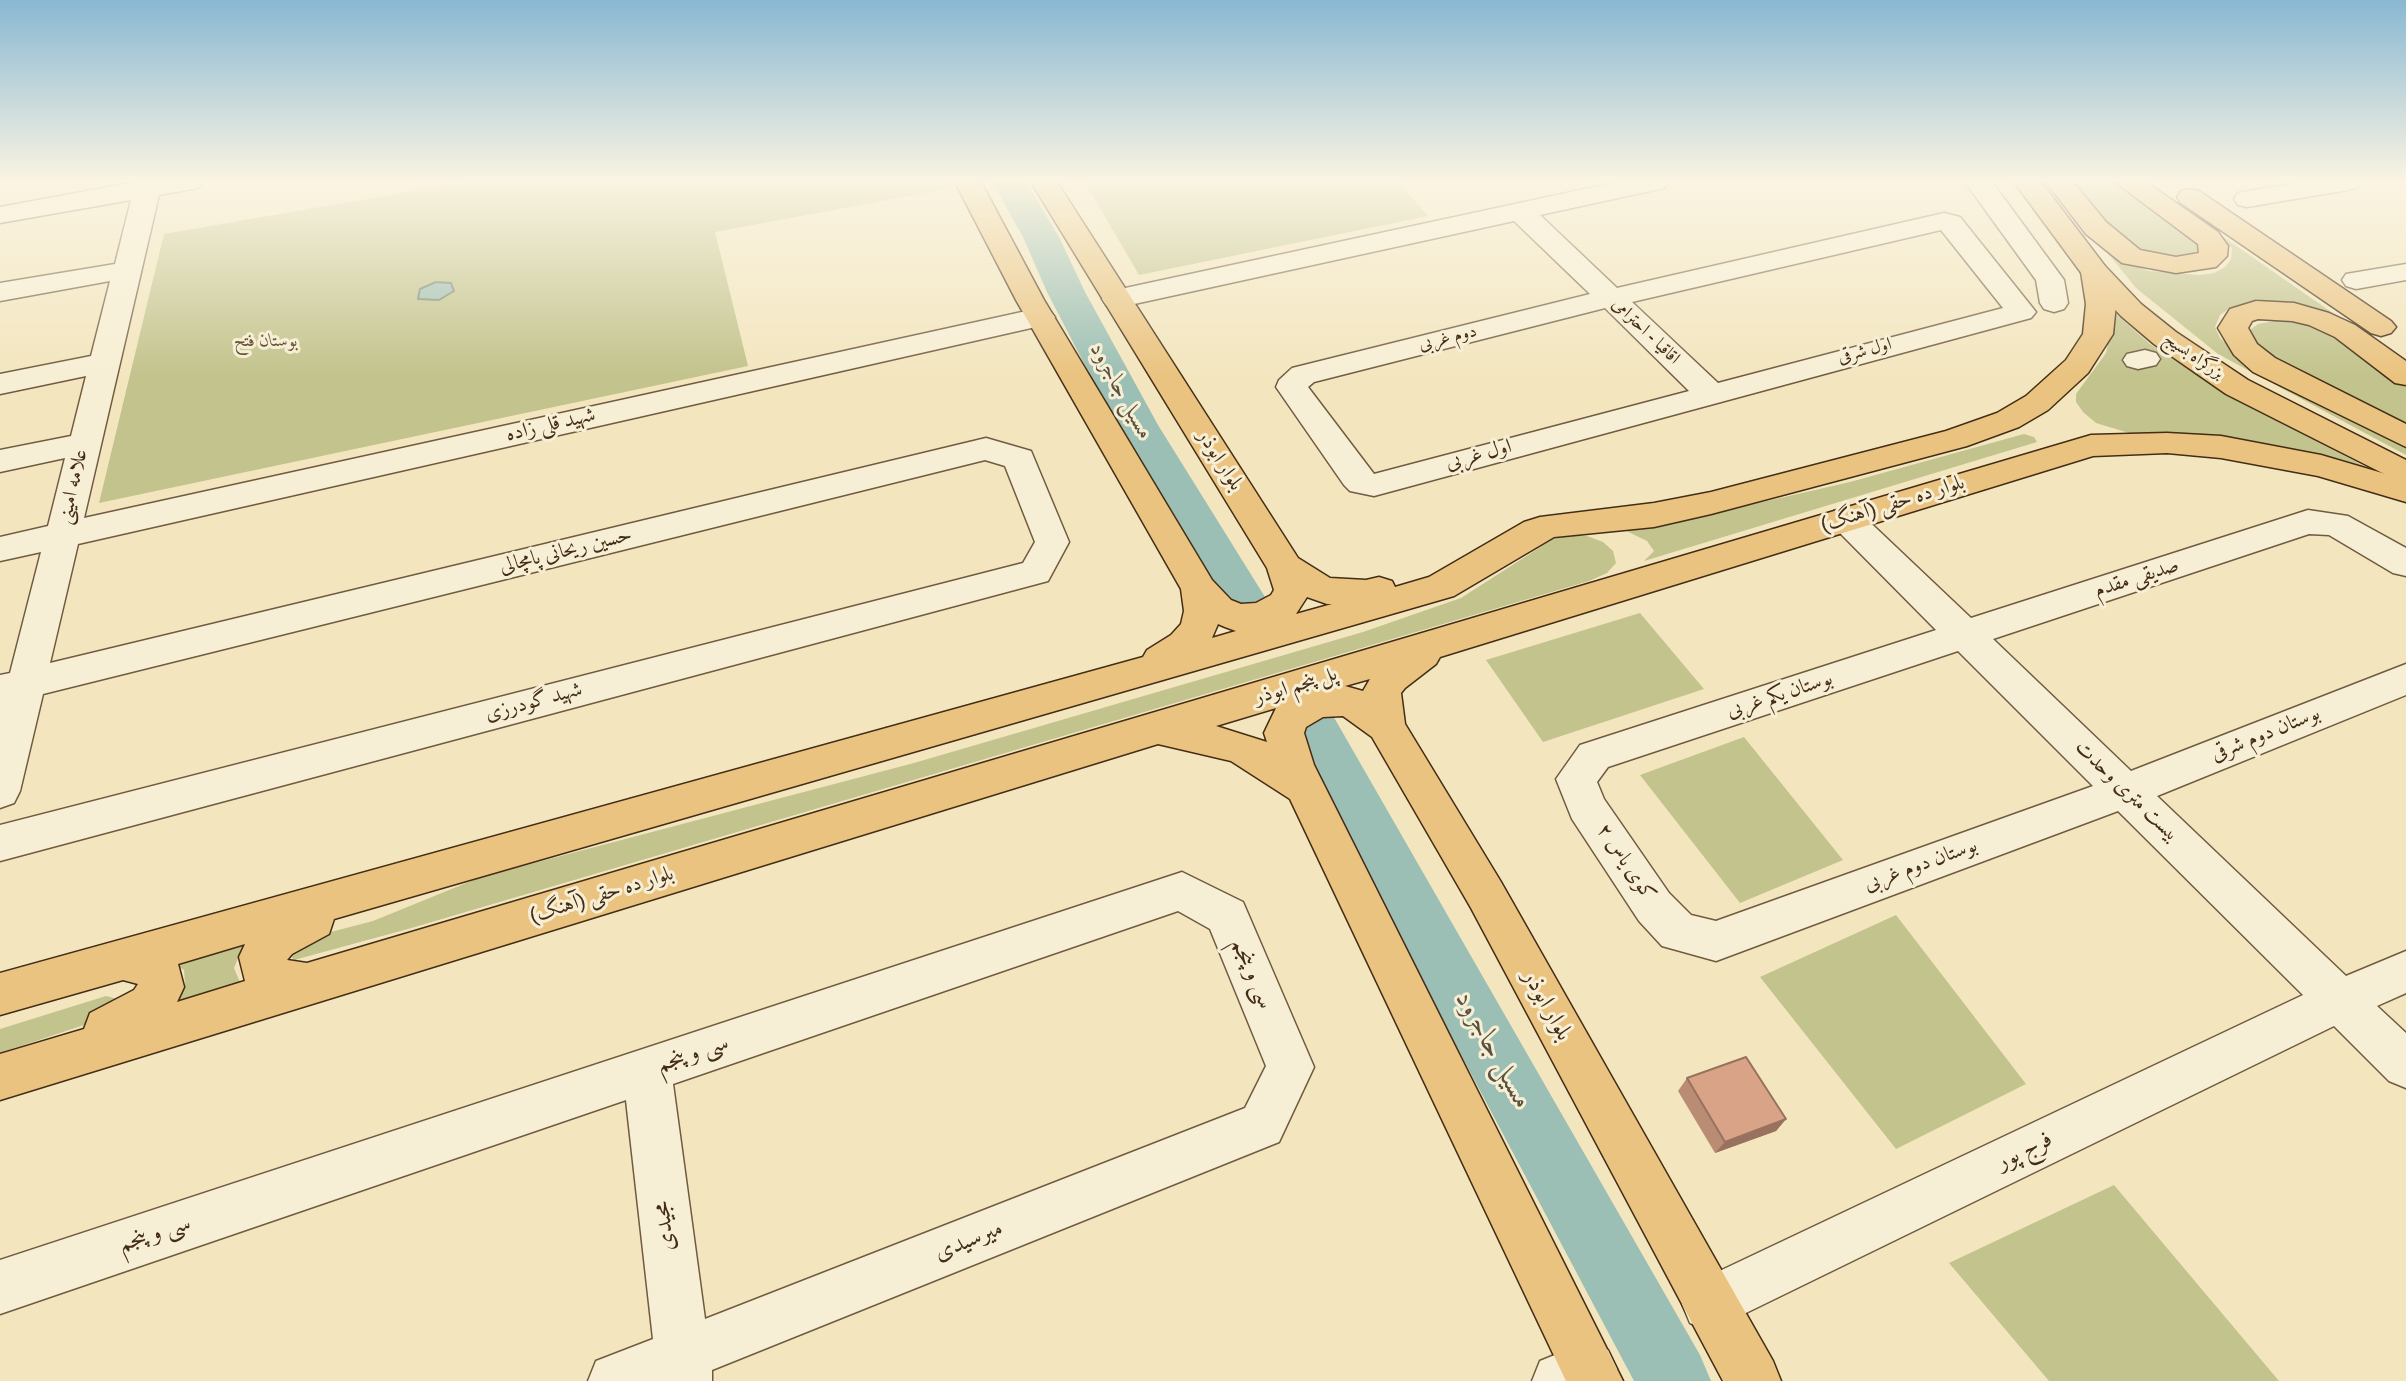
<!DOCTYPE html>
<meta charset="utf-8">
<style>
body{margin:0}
canvas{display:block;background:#f3e6bf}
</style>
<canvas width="2406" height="1381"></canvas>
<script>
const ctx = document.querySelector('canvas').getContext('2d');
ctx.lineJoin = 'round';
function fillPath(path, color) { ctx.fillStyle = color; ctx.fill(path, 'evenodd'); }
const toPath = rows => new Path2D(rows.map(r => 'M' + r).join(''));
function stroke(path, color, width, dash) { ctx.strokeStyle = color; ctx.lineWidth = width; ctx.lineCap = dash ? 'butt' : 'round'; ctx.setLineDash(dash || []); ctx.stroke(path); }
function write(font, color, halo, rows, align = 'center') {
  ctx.font = font + ' "IM FELL DW Pica",Amiri,serif'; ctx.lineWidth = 6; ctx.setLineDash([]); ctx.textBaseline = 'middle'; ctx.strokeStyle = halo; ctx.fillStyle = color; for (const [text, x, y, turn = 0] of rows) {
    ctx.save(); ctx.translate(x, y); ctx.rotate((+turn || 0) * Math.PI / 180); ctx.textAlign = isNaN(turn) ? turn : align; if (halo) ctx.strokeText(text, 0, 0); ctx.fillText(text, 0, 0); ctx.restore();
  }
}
const green = toPath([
 [465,182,950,182,952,188,715,232,748,366,99,503,164,234],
 [1085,182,1398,182,1428,216,1139,275],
 [2067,182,2117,182,2199,240,2199,251,2179,258,2131,250],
 [2179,206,2406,364,2267,302,2251,302,2230,308,2220,315,2215,327,2220,338,2240,357,2406,447,2406,455,2218,354,2136,288,2093,235,2127,263,2149,271,2199,275,2214,273,2225,267,2231,259,2232,248],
 [2110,309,2150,344,2224,392,2379,474,2298,451,2248,441,2129,433,2096,423,2083,412,2076,402,2076,394,2106,353,2113,323],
 [2279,320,2324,329,2339,337,2406,387,2406,430,2308,381,2250,341,2250,330,2258,324],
 [2024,434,2034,437,2037,442,1644,561,1654,551,1647,541,1618,527,1719,512,1850,482],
 [1571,535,1587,536,1603,542,1613,551,1616,563,1607,573,1589,581,408,929,294,960,288,951,300,940,373,921,481,877,914,763,1363,632,1461,598,1553,539],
 [1640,613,1704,689,1543,742,1486,660],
 [1744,737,1843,860,1740,903,1640,775],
 [1896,915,2026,1084,1896,1149,1760,977],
 [260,929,241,951,234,968,239,980,251,991,178,1003,185,984,184,970,165,958],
 [106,996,125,1001,102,1019,0,1053,0,1029],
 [2114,1185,2279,1381,2049,1381,1949,1263]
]);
const water = toPath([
 [436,282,451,283,454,291,439,300,418,299,420,289,436,282]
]);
const river = toPath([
 [992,182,1026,182,1059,237,1085,292,1158,425,1265,597,1258,609,1241,614,1224,609,1116,425,1047,292,1023,237,992,182],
 [1310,701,1328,707,1700,1355,1711,1381,1634,1381,1284,721,1292,707,1310,701]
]);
const minor = toPath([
 [136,182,202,182,198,188,159,195,84,518,1040,308,1050,311,1055,317,1050,323,1040,326,78,544,50,663,986,438,1031,451,1069,542,1048,581,0,861,0,825,1023,563,1035,542,1005,466,985,460,43,694,20,791,14,803,0,808,0,675,10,673,41,552,0,561,0,537,48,526,65,458,0,472,0,450,71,436,86,376,0,394,0,374,91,356,110,281,0,301,0,283,115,264,131,200,0,223,0,207,136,182],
 [1617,182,1668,182,1664,188,1540,215,1617,288,1944,213,1960,217,2036,312,2031,318,1374,496,1350,491,1344,485,1276,387,1279,380,1292,368,1590,294,1514,221,1116,308,1106,305,1102,299,1106,293,1116,290,1617,182],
 [1941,230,2003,308,1718,383,1632,302,1941,230],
 [1605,308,1689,391,1374,474,1308,387,1314,382,1605,308],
 [1965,182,1992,182,2064,280,2068,303,2064,309,2054,312,2044,309,2040,303,2036,280,1965,182],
 [2300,182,2361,182,2357,188,2348,190,2247,207,2238,205,2234,199,2238,193,2300,182],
 [2406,264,2406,280,2356,289,2346,286,2342,280,2346,274,2406,264],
 [2145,350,2156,353,2160,359,2156,365,2138,369,2127,366,2123,360,2127,354,2145,350],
 [1846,507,1858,511,1971,618,2308,510,2348,516,2406,548,2406,576,2393,573,2329,535,2309,534,1993,639,2131,771,2406,664,2406,695,2157,796,2346,976,2406,951,2406,993,2377,1006,2406,1033,2406,1088,2389,1081,2334,1026,1709,1331,1690,1323,1682,1304,1690,1285,2303,995,2118,811,1716,961,1662,946,1639,921,1572,819,1556,779,1580,745,1936,630,1834,527,1829,519,1834,511,1846,507],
 [1958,651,2093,786,1716,921,1691,915,1669,893,1604,799,1597,782,1608,767,1958,651],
 [1182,872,1243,902,1314,1067,1279,1142,712,1370,712,1381,588,1381,596,1361,653,1339,626,1100,0,1314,0,1260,1182,872],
 [1178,911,1210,929,1266,1066,1245,1108,705,1319,673,1084,1178,911],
 [1589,1341,1608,1350,1617,1369,1612,1381,1532,1381,1540,1361,1589,1341]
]);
const major = toPath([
 [955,182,981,182,1044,300,1212,580,1231,600,1241,604,1256,603,1271,595,1274,590,1267,568,1031,182,1057,182,1298,558,1330,578,1366,580,1379,577,1392,581,1395,587,1429,577,1524,522,1540,517,1654,503,1711,492,1946,431,1997,413,2026,396,2066,360,2083,334,2086,304,2081,272,2085,266,2095,264,2105,266,2109,272,2116,304,2113,334,2088,373,2048,410,2019,427,1967,446,1711,514,1654,527,1554,537,1454,596,334,919,329,934,292,954,287,960,307,963,2091,435,2167,433,2221,436,2321,455,2406,480,2406,502,2318,476,2221,458,2167,453,2093,456,1440,657,1436,664,1405,688,1401,693,1405,724,1501,882,1773,1361,1781,1381,1723,1381,1471,908,1372,737,1343,716,1323,717,1306,727,1304,733,1314,765,1623,1381,1566,1381,1290,799,1231,761,1158,744,0,1100,0,1054,84,1029,90,1013,134,990,138,984,123,980,0,1015,0,973,1143,657,1147,650,1171,635,1181,624,1184,611,1181,589,1016,300,955,182],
 [1307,597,1327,604,1332,604,1296,614,1307,597],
 [1218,624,1225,627,1236,631,1212,638,1218,624],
 [1370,679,1363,691,1345,686,1370,679],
 [1276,708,1264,733,1267,742,1216,726,1276,708],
 [245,944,239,957,245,981,177,1002,184,987,178,964,245,944]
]);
const highway = toPath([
 [2014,182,2041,182,2105,266,2141,304,2176,332,2248,380,2406,460,2406,485,2226,394,2154,344,2121,316,2085,278,2014,182],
 [2046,182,2073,182,2106,222,2140,250,2176,257,2199,253,2198,244,2115,182,2146,182,2218,232,2228,246,2227,256,2216,267,2176,273,2122,263,2086,234,2046,182],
 [2190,189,2199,191,2391,321,2396,327,2391,333,2381,336,2371,333,2181,203,2177,197,2181,191,2190,189],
 [2256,301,2294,303,2329,313,2355,325,2406,361,2406,385,2395,383,2335,337,2309,325,2292,321,2258,319,2252,321,2248,328,2257,344,2275,358,2406,424,2406,447,2253,372,2234,355,2218,328,2230,309,2256,301]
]);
const wall = toPath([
 [1687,1078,1786,1119,1776,1131,1715,1153,1678,1091]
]);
const shadedWall = toPath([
 [1786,1119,1776,1131,1715,1153,1725,1142]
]);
const building = toPath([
 [1746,1057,1786,1119,1725,1142,1687,1078,1746,1057]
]);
const farStreetnames = [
 ["اقاقیا - احترامی",1645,332,44],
 ["دوم غربی",1448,339,-14],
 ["اول شرقی",1865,352,-15],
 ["بزرگراه بسیج",2193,357,34]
];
const farParknames = [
 ["بوستان فتح",266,342]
];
const streetNames = [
 ["شهید قلی زاده",551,426,-13],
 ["اول غربی",1479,456,-15],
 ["بلوار ابوذر",1219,461,58],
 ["علامه امینی",74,487,-77],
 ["بلوار ده حقی (آهنگ)",1893,505,-17],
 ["حسین ریحانی پامچالی",566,552,-14],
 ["صدیقی مقدم",2137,579,-18],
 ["پل پنجم ابوذر",1296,687,-17],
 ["بوستان یکم غربی",1780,696,-18],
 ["شهید گودرزی",534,703,-15],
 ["بوستان دوم شرقی",2266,735,-22],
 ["بیست متری وحدت",2126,792,44],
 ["کوی یاس ۲",1625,863,56],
 ["بوستان دوم غربی",1921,866,-20],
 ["بلوار ده حقی (آهنگ)",602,896,-17]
];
const waterNames = [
 ["مسیل جاجرود",1120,392,61]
];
const nearStreetnames = [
 ["سی و پنجم",1251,974,67],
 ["بلوار ابوذر",1546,1006,61],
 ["سی و پنجم",693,1055,-19],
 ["فرج پور",2025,1152,-26],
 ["مجیدی",666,1226,-97],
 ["سی و پنجم",155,1235,-18],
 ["میرسیدی",969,1242,-22]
];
const nearWaternames = [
 ["مسیل جاجرود",1492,1051,61]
];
fillPath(green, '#c2c38d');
fillPath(water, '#9bbfb4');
stroke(water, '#788575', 2);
fillPath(river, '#9bbfb4');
stroke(minor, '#705b40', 3);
stroke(major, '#442d16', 3);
stroke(highway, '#442d16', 3);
fillPath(minor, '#f7efd5');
fillPath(major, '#eac380');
fillPath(highway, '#eac380');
fillPath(wall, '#bb8c74');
fillPath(shadedWall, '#98725e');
fillPath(building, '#d9a387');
stroke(building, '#98725e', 2);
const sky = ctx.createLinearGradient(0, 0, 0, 376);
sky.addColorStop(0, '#89b8d3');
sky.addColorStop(0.48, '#faf4e2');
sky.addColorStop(1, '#faf4e200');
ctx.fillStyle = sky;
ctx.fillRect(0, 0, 2406, 376);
write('18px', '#442d16', '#f7efd5', farStreetnames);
write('italic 18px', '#645234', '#f7efd5', farParknames);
write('21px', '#442d16', '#f7efd5', streetNames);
write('italic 23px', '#5a523e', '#f7efd5', waterNames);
write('24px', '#442d16', '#f7efd5', nearStreetnames);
write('italic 28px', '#5a523e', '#f7efd5', nearWaternames);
</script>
